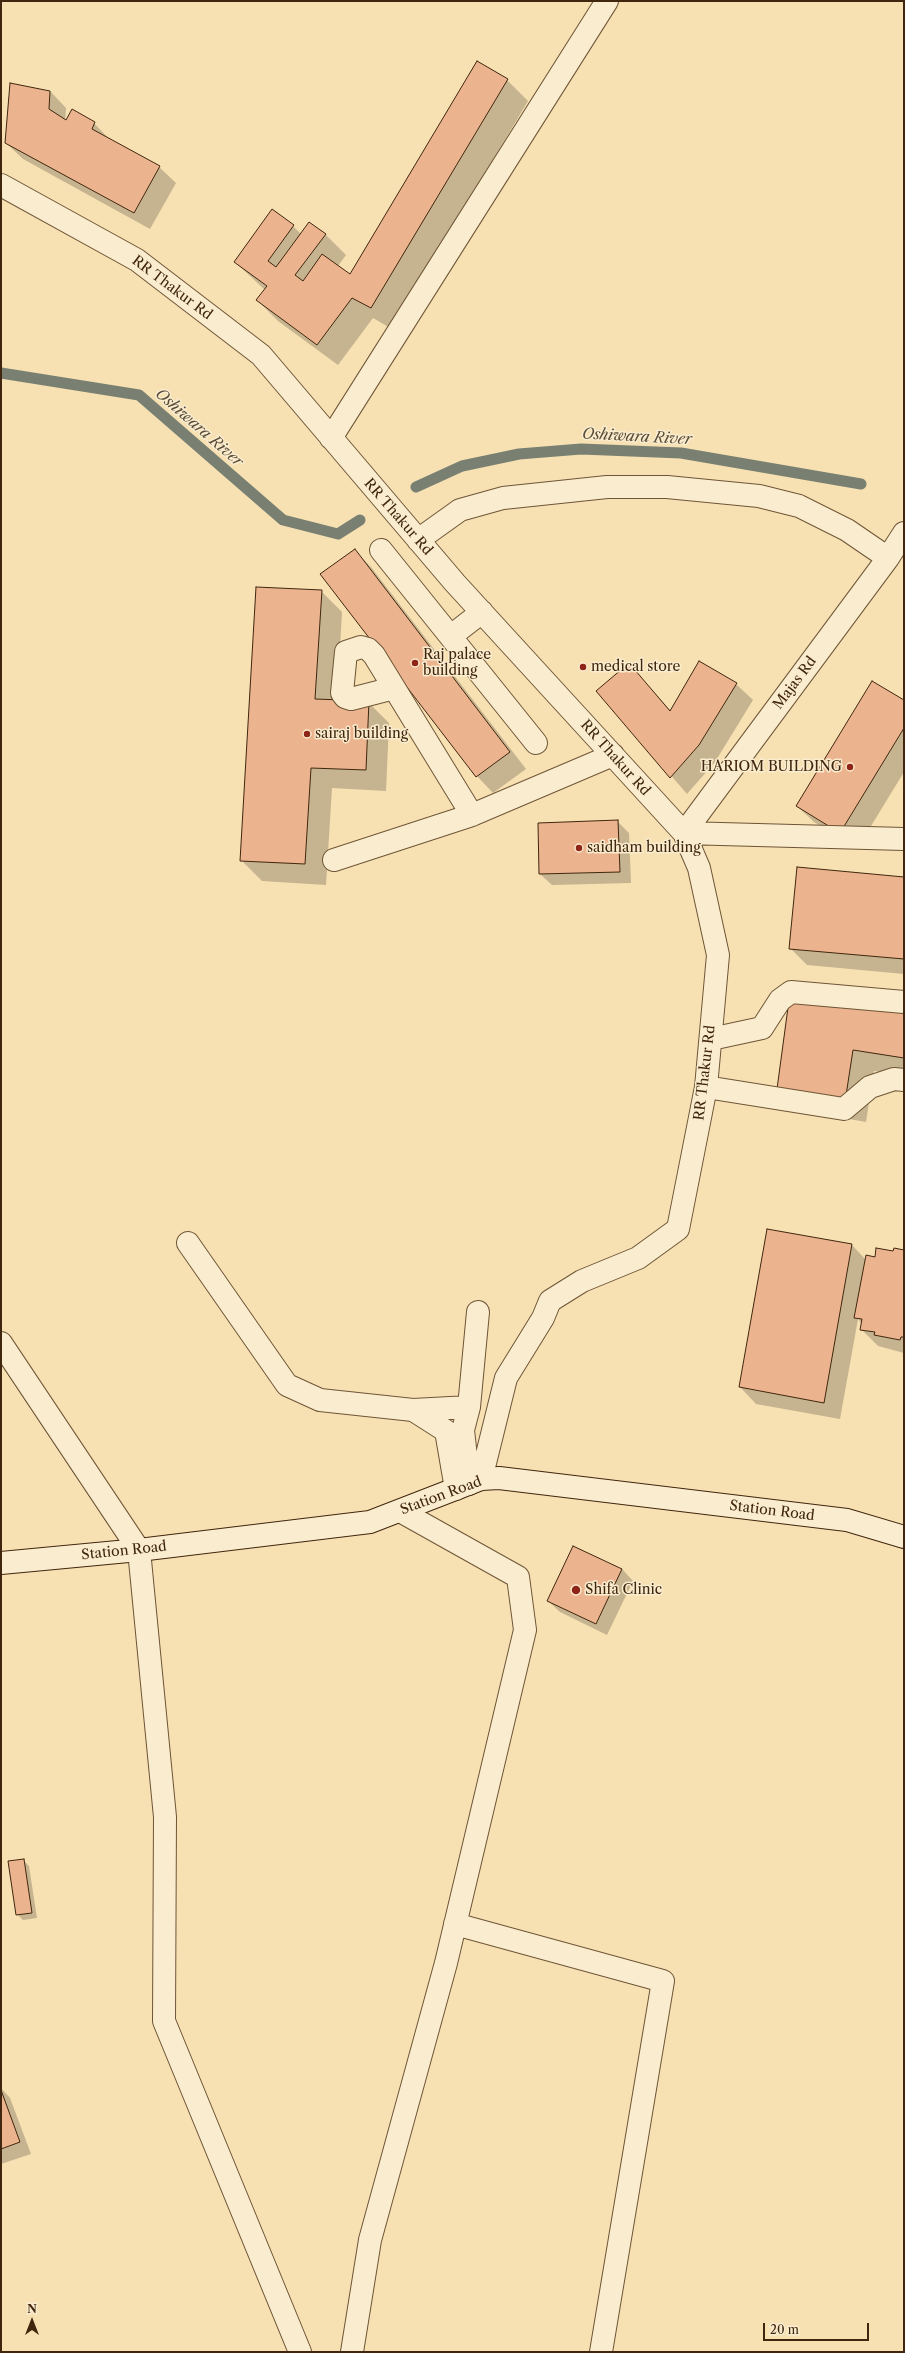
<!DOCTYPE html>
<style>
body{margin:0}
#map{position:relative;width:905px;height:2353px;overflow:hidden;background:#f7e1b3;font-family:"Libre Caslon Text",serif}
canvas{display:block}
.frame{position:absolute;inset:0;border:2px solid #40260e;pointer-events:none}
.north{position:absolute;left:12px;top:2301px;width:40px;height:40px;-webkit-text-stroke:3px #faecce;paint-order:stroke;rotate:0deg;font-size:11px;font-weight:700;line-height:16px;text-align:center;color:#40260e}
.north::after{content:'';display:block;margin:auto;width:14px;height:18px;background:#40260e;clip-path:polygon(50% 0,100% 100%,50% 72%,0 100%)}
.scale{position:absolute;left:763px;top:2323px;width:106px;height:18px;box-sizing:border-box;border:2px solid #40260e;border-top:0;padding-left:5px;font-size:12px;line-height:14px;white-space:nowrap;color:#40260e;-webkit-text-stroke:3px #faecce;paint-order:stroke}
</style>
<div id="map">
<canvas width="905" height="2353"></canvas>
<div class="frame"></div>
<div class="north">N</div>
<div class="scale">20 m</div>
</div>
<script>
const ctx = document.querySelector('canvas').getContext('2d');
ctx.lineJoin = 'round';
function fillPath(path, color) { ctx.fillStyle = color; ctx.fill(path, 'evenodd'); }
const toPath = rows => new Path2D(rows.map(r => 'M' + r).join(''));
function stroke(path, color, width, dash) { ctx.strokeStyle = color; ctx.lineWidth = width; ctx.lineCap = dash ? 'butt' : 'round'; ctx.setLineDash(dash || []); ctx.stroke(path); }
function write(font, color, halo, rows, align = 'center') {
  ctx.font = font + ' "Libre Caslon Text",serif'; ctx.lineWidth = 3; ctx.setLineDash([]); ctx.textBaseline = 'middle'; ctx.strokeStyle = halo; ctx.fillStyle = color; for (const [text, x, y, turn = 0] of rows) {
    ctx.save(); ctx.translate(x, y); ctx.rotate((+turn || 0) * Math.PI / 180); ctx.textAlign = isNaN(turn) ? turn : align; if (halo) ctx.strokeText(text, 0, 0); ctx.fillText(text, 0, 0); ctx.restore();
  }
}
const shadow = toPath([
 [477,62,507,80,528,101,392,329,373,318,338,365,278,321,257,300,265,290,235,262,293,226,301,234,325,234,346,255,338,266,350,275],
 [50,91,66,108,65,124,94,123,110,140,159,167,176,183,150,229,23,159,6,143],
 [354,550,371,567,526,769,493,793,477,776,322,574],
 [321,591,342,612,337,701,368,702,389,723,386,791,332,788,326,885,262,881,241,860],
 [629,664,671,711,736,684,753,700,715,762,687,794,598,691],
 [904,701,904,772,857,849,814,822,797,806],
 [617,821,629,833,631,883,552,885,540,874],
 [904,878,904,974,807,965,790,948],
 [790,1001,904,1012,904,1075,874,1071,866,1122,799,1110],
 [851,1244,866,1260,904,1251,904,1353,878,1346,861,1329,862,1324,858,1319,840,1419,756,1404,740,1387],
 [622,1569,633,1581,607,1635,560,1612,548,1601],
 [23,1860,29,1866,37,1918,23,1920,17,1914],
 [1,2088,10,2098,31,2154,1,2164]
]);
const stream = toPath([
 [1,373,139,395,283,520,338,534,360,520],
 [416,487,462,466,519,454,581,449,681,453,861,484]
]);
const building = toPath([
 [477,61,508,79,371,308,352,298,317,345,256,300,267,286,234,262,272,209,294,225,268,261,276,267,309,222,326,234,295,275,303,281,322,254,350,274,477,61],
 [10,83,50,91,49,109,66,120,72,109,95,122,92,129,160,166,134,213,5,143,10,83],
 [355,549,510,752,476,777,320,574,355,549],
 [256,587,322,590,315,699,369,701,366,770,311,768,305,864,240,861,256,587],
 [699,661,737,683,699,745,670,778,596,691,629,663,670,711,699,661],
 [872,681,904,700,904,728,840,833,796,806,872,681],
 [618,820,620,872,539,874,538,823,618,820],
 [797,867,904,877,904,959,789,949,797,867],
 [789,1000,904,1011,904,1058,853,1050,845,1102,777,1089,789,1000],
 [767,1229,852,1244,824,1403,739,1387,767,1229],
 [876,1248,893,1251,894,1248,904,1250,904,1337,901,1337,900,1340,874,1335,875,1332,860,1330,862,1319,854,1318,866,1255,875,1257,876,1248],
 [573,1546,622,1569,596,1624,547,1601,573,1546],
 [24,1859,32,1913,16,1915,8,1861,24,1859],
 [1,2090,20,2142,1,2149,1,2090]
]);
const street = toPath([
 [1,185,137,260,261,355,455,583,684,833,699,868,718,955,706,1087,678,1229,638,1258,582,1281,550,1301,543,1318,506,1378,481,1479],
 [331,438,607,1],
 [418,540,460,510,503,498,607,487,667,487,759,496,799,506,847,530,888,558],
 [381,550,536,743],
 [451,636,482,612],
 [394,688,351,699,345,697,342,693,346,652,361,647,368,649,374,655,472,815],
 [684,833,888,558,904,533],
 [684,833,904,839],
 [334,860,472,815,613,755],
 [711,1039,762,1028,780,1000,791,992,904,1002],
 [706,1087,844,1109,870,1087,894,1079,904,1080],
 [188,1243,287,1385,320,1400,413,1410,446,1431,456,1489],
 [1,1343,139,1550,165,1817,164,2021,300,2352],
 [413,1410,469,1407],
 [469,1484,463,1430,469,1407,478,1312],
 [455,1924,663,1981,601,2352],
 [352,2352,370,2240,446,1963,525,1630,518,1577,400,1511]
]);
const secondary = toPath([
 [1,1563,139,1550,370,1522,481,1479,499,1478,847,1520,904,1537]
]);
const markers = [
 [415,663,4,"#8f2418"],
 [583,667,4,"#8f2418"],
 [307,734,4,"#8f2418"],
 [850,767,4,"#8f2418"],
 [579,848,4,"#8f2418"],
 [576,1590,5,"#8f2418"]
];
const streetNames = [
 ["RR Thakur Rd",172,288,37],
 ["RR Thakur Rd",398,517,49],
 ["Majas Rd",795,683,-53],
 ["RR Thakur Rd",615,758,48],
 ["RR Thakur Rd",705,1073,-83],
 ["Station Road",441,1496,-20],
 ["Station Road",772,1511,7],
 ["Station Road",124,1551,-6]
];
const poiNames = [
 ["Raj palace",423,655],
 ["building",423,671],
 ["medical store",591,667],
 ["sairaj building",315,734],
 ["HARIOM BUILDING",842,767,"right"],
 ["saidham building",587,848],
 ["Shifa Clinic",585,1590]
];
const waterNames = [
 ["Oshiwara River",199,428,41],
 ["Oshiwara River",637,437,3]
];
fillPath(shadow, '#0003');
stroke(stream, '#798072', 11);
fillPath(building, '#ebb38e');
stroke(building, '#40260e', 1);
stroke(street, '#6e5537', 24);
stroke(secondary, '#40260e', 24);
stroke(street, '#faecce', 22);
stroke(secondary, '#faecce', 22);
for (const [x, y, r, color] of markers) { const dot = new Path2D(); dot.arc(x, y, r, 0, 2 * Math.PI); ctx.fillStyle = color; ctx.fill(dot); stroke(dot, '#faecce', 1.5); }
write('14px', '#40260e', '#faecce', streetNames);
write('14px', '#40260e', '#faecce', poiNames, 'left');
write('italic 15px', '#584c38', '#faecce', waterNames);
</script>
